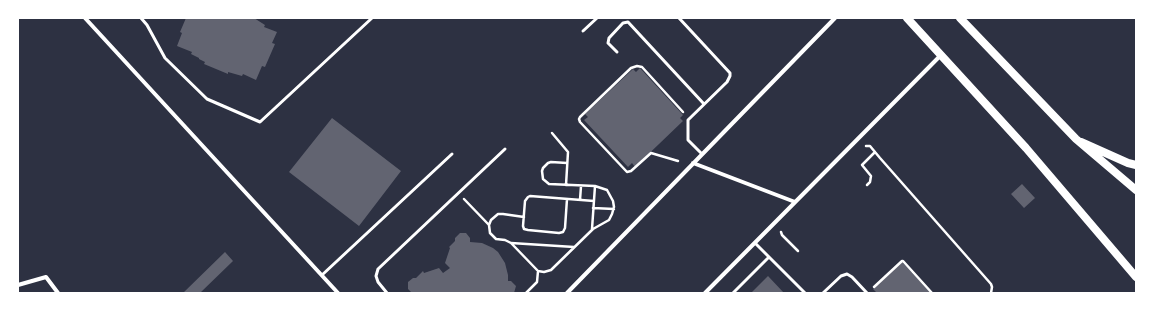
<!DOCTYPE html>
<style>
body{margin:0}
#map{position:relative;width:1154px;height:311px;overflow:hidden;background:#2d3142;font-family:"Source Sans 3",sans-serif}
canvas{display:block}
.frame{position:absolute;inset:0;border:19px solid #fff;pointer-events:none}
</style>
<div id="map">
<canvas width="1154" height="311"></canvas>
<div class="frame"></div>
</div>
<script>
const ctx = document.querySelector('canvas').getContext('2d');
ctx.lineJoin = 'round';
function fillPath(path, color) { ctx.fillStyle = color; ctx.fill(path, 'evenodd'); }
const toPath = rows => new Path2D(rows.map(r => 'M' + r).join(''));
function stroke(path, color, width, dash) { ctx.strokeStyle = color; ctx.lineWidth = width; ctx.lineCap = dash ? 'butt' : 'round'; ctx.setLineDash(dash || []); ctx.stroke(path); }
const building = toPath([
 [186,18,254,18,265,25,264,27,277,32,272,43,275,44,265,67,262,66,256,80,243,74,242,76,228,72,228,74,204,64,205,62,199,59,199,58,191,54,192,52,177,46,182,33,180,32],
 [640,68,683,115,680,118,683,121,635,167,632,163,628,167,584,120,588,117,585,114,633,69,636,72],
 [332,118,401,171,359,226,289,172],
 [1022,184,1035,198,1024,208,1011,194],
 [460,233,466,233,470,238,470,242,482,243,493,248,498,252,505,263,508,275,508,281,511,281,516,286,514,293,412,293,408,289,408,282,413,278,416,278,423,271,424,273,439,268,443,273,450,268,445,263,450,248,449,247,455,241,455,238],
 [225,252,233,261,200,293,183,293],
 [902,262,931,293,877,293,873,289],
 [768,276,784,293,751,293]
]);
const path = toPath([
 [552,133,568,152,566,185],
 [866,146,870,146,880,158,991,284,992,287,991,293],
 [678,161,651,153,631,171,627,172,580,122,579,119,580,117,631,68,637,66,642,67,683,112],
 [867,185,870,182,871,176,862,165,875,152],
 [464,199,489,225],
 [567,199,565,228,563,232,559,233,528,230,524,229,523,226,525,201,528,197,530,196,594,201],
 [580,200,581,186],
 [593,208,614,209],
 [524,217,503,214,498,214,491,220,489,225,490,233,496,239,505,240,511,243,538,271,544,272,551,270,593,229,609,220,612,214,614,207,613,201,607,190,595,186,549,184,543,179,542,171,543,168,548,163,551,162,567,163],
 [592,229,595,186],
 [781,232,782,235,798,251],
 [511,243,574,247],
 [874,287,902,261,903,261,932,293],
 [526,293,537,282,538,271]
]);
const service = toPath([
 [141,18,147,25,165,58,207,99,260,122,372,18],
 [679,18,730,73,730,76,727,82,688,120,688,140,702,154],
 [583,31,597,18],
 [617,52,608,43,609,38,623,23,628,22,704,104],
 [755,243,805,293],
 [322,275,452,154],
 [387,293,378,282,376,276,378,269,505,149],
 [733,293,769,257],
 [823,293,841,276,847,274,852,277,867,293]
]);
const minor = toPath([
 [85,18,338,293],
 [693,163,795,202],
 [18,285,46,277,58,293],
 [567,293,835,18],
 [705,293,941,55]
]);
const secondary = toPath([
 [907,18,1026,148,1136,277],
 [960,18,1076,139,1136,190],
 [1081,142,1128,163,1136,165]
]);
fillPath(building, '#626471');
stroke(path, '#fff', 2.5);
stroke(service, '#fff', 3);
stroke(minor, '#fff', 4);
stroke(secondary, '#fff', 8);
</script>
